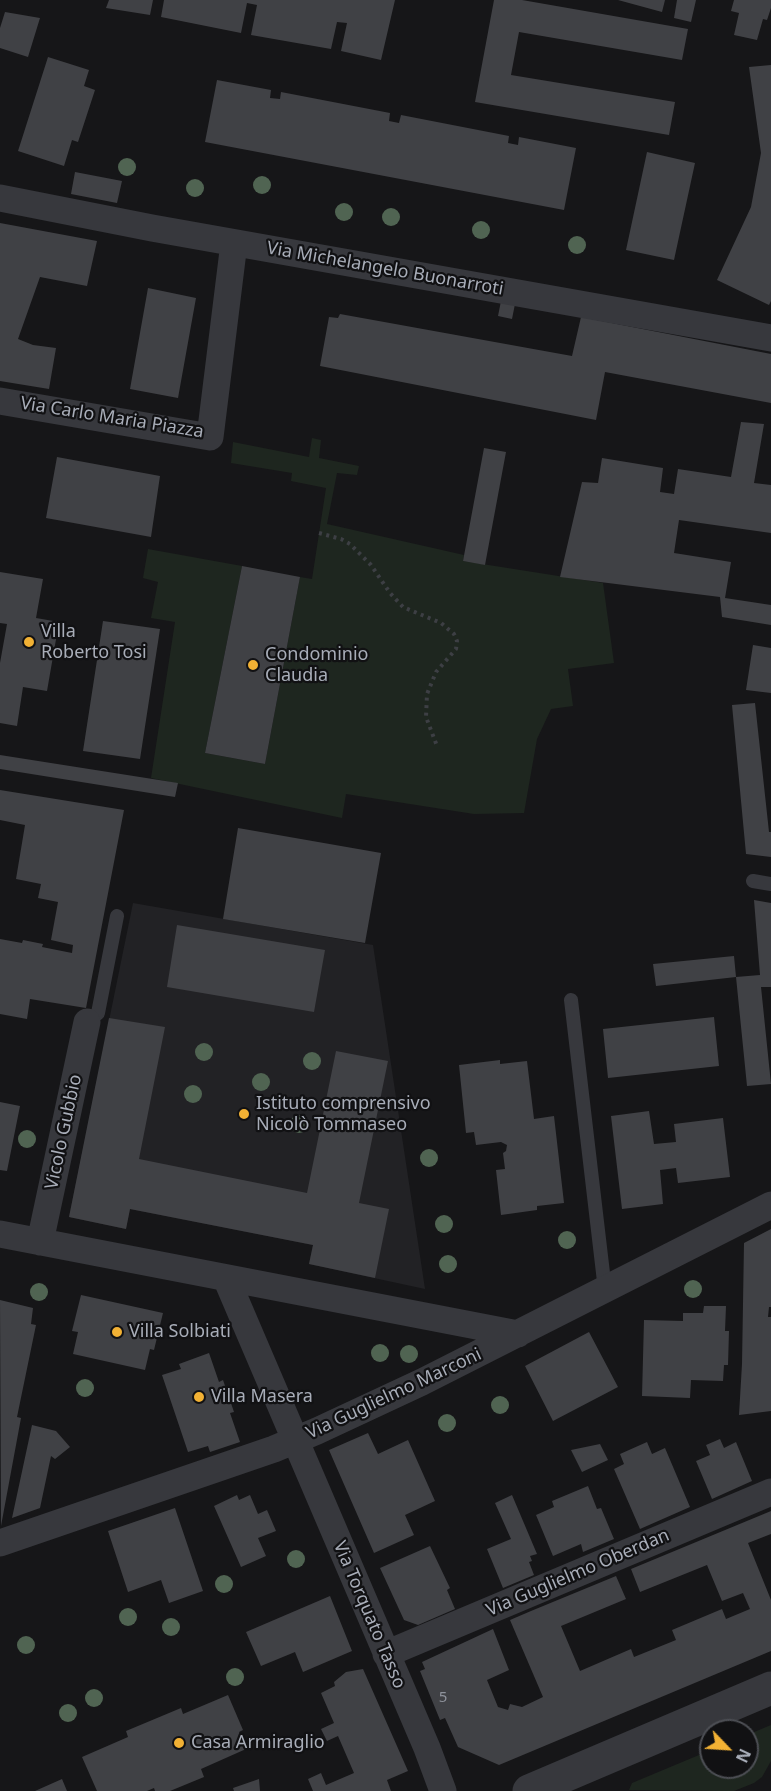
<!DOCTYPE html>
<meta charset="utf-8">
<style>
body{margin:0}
#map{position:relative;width:771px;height:1791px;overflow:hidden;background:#161618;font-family:"Noto Sans",sans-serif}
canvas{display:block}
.north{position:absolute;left:699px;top:1719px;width:60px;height:60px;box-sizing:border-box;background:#111113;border:2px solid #4d4f55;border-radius:50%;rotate:115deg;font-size:16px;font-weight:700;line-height:24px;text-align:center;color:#a8adb8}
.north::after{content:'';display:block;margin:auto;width:21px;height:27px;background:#f2b134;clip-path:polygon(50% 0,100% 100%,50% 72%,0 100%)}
</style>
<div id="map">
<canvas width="771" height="1791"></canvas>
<div class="north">N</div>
</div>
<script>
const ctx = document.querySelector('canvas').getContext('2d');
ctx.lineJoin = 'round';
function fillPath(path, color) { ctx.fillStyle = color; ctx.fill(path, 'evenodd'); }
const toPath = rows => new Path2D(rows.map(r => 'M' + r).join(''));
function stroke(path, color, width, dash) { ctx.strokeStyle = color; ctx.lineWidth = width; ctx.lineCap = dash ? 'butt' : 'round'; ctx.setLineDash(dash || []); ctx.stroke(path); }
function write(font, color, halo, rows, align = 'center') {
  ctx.font = font + ' "Noto Sans",sans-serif'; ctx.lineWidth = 4.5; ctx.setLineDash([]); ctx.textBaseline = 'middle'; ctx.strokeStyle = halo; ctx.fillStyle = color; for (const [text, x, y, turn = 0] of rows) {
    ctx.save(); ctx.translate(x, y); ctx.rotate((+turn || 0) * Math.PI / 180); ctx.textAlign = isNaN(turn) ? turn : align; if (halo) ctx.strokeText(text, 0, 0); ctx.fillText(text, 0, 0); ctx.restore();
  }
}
const built = toPath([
 [133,903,373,945,425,1289,309,1264,313,1245,130,1209,126,1229,69,1217]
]);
const green = toPath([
 [312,438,321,440,319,458,359,466,357,475,337,473,327,524,464,555,463,561,603,583,614,663,568,669,573,706,551,709,537,739,524,813,474,814,346,794,342,818,151,778,175,622,151,618,158,582,143,578,148,549,242,566,205,753,265,764,300,577,312,579,326,488,291,481,292,473,231,463,233,442,309,457],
 [771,1725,771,1761,762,1777,754,1783,734,1791,629,1790,632,1783,711,1750,711,1767,747,1767,747,1735]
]);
const building = toPath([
 [109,0,153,0,150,15,106,8],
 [164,0,395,0,381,60,341,51,347,23,337,22,331,49,251,35,257,5,247,3,241,33,161,17],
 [494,0,522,0,688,29,682,60,519,32,511,75,675,102,669,135,475,102],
 [618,0,665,0,662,12],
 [677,0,696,0,691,22,674,18],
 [734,0,771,0,771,8,767,20,763,19,757,40,734,35,739,13,731,11],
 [5,12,40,18,28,57,0,48,0,28],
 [48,57,89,70,84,86,95,90,78,142,72,140,64,166,18,151],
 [771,65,771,301,769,305,717,280,751,207,761,153,749,67],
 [217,80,271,90,270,98,280,99,281,92,390,113,389,121,399,123,401,115,509,136,508,143,518,145,519,137,576,148,564,210,205,142],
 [647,152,695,163,674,260,626,250],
 [75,172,122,181,117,203,71,194],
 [0,223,97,241,87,286,40,277,18,339,33,345,56,348,49,389,0,381],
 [148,288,196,298,178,398,130,389],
 [501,301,515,304,512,319,498,316],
 [340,314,572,356,581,317,771,354,771,403,605,372,596,420,320,366,329,317,338,318],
 [741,422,764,424,754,483,771,485,771,533,679,520,674,553,731,562,725,598,771,605,771,625,722,617,720,597,560,577,582,482,598,483,602,458,663,468,660,492,674,494,678,469,731,477],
 [484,448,506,452,485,565,463,561],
 [57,457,160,476,151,537,46,518],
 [242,566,300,577,265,764,205,753],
 [0,572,43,579,36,618,59,622,47,691,23,687,17,726,0,723,0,663,7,624,0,623],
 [103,621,160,629,140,759,83,751],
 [753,645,771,648,771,693,746,690],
 [755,703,769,832,771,832,771,857,746,854,732,705],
 [0,755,178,783,175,797,0,769],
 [0,790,124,810,86,1008,30,999,27,1019,0,1014,0,939,22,943,23,940,43,944,42,947,72,953,73,945,51,940,58,902,38,898,41,884,16,879,25,825,0,820],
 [238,828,381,853,365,943,223,919],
 [754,900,771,903,771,987,761,987,771,1084,747,1086,736,977,760,975],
 [177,925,325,950,314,1012,167,987],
 [734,956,736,977,656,986,653,964],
 [714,1017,719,1066,608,1078,603,1029],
 [109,1018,165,1027,139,1159,307,1193,336,1051,388,1061,359,1203,389,1209,375,1278,309,1264,313,1245,130,1209,126,1229,69,1217],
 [500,1060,500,1064,527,1061,534,1119,554,1116,564,1203,537,1206,537,1210,501,1215,496,1170,505,1169,503,1153,506,1151,507,1145,501,1142,476,1145,474,1132,466,1133,459,1065],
 [0,1102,20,1106,7,1171,0,1170],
 [649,1111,654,1144,676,1142,674,1124,723,1118,730,1177,678,1183,676,1168,660,1170,663,1204,622,1209,611,1116],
 [771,1229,771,1307,769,1307,768,1317,771,1317,771,1411,739,1415,742,1364,744,1243],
 [81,1295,163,1313,154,1350,150,1349,145,1370,73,1354,78,1332,72,1331],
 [0,1300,33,1308,31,1324,36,1325,17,1417,21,1418,1,1526],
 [704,1306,726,1306,725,1331,729,1331,728,1365,724,1365,723,1381,691,1380,690,1398,642,1396,644,1320,683,1321,683,1313,703,1313],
 [589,1332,618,1387,553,1421,525,1366],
 [209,1353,219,1382,223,1380,234,1412,230,1413,240,1442,210,1452,208,1446,188,1452,162,1375,181,1369,179,1364],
 [32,1425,56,1431,70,1447,55,1459,51,1456,40,1508,12,1518],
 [368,1433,378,1454,408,1440,435,1501,405,1515,414,1535,374,1553,329,1450],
 [720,1439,724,1448,736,1442,752,1481,712,1499,696,1461,710,1455,706,1445],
 [647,1442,652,1454,665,1448,690,1507,640,1529,614,1469,624,1464,620,1454],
 [600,1444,608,1460,582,1472,571,1450],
 [588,1486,597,1509,601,1508,614,1539,583,1552,581,1544,553,1556,536,1515,554,1507,552,1501],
 [237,1495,239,1500,250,1495,258,1514,267,1510,276,1531,258,1538,266,1556,241,1567,214,1506],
 [512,1495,537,1554,530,1556,532,1561,529,1562,534,1575,503,1588,487,1549,511,1539,495,1503],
 [175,1508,203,1591,169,1603,161,1580,128,1592,108,1531],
 [771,1511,771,1534,748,1543,771,1600,771,1651,499,1765,458,1747,445,1718,440,1720,420,1671,425,1669,422,1662,493,1629,509,1670,487,1680,498,1707,508,1710,510,1704,522,1707,543,1697,510,1620,531,1611,616,1576,626,1599,561,1626,580,1671,631,1649,634,1657,676,1640,672,1630,722,1609,726,1619,750,1609,743,1593,722,1601,707,1565,640,1592,631,1569],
 [430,1546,450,1588,447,1590,455,1609,418,1625,404,1620,380,1568],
 [330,1596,352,1651,303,1672,295,1652,261,1666,246,1632],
 [363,1669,408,1771,387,1780,391,1791,313,1791,308,1779,321,1773,326,1785,354,1773,338,1736,327,1741,321,1729,334,1723,321,1693,335,1686,334,1682,346,1672],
 [228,1695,243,1730,239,1732,246,1749,201,1769,204,1777,170,1791,155,1791,154,1788,147,1791,97,1791,82,1757,128,1737,126,1731,181,1708,183,1714],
 [62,1779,67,1791,35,1791],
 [259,1779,260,1791,234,1791,233,1788]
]);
const path = toPath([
 [319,533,341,539,350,544,371,565,390,593,403,607,441,623,454,634,457,641,456,649,436,672,427,694,426,717,437,746]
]);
const service = toPath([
 [753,881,771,884],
 [571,1000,605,1290],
 [87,1022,98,1013,117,916]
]);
const minor = toPath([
 [0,198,152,228,771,338],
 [0,401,210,437,234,243],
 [0,1234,518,1334],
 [40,1242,87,1022],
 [226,1278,427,1748,443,1791],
 [0,1543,274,1449,317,1431,422,1382,771,1205],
 [386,1654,771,1492]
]);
const tertiary = toPath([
 [529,1791,771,1688]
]);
const trees = [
 [127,167],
 [262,185],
 [195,188],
 [344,212],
 [391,217],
 [481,230],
 [577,245],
 [204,1052],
 [312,1061],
 [261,1082],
 [193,1094],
 [299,1124],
 [27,1139],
 [429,1158],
 [444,1224],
 [567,1240],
 [448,1264],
 [693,1289],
 [39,1292],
 [380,1353],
 [409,1354],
 [85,1388],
 [500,1405],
 [447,1423],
 [296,1559],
 [224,1584],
 [128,1617],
 [171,1627],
 [26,1645],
 [235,1677],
 [94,1698],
 [68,1713]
];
const markers = [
 [29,642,6,"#f2b134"],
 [253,665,6,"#f2b134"],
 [244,1114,6,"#f2b134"],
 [117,1332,6,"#f2b134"],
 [199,1397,6,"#f2b134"],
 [179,1743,6,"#f2b134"]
];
const numberNames = [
 ["5",443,1698]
];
const streetNames = [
 ["Via Michelangelo Buonarroti",385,269,10],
 ["Via Carlo Maria Piazza",112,418,9],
 ["Vicolo Gubbio",64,1132,-78],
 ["Via Guglielmo Marconi",394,1394,-25],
 ["Via Guglielmo Oberdan",578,1573,-23],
 ["Via Torquato Tasso",369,1615,67]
];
const poiNames = [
 ["Villa",41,632],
 ["Roberto Tosi",41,653],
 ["Condominio",265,655],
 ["Claudia",265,676],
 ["Istituto comprensivo",256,1104],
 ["Nicolò Tommaseo",256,1125],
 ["Villa Solbiati",129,1332],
 ["Villa Masera",211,1397],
 ["Casa Armiraglio",191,1743]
];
fillPath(built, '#222225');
fillPath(green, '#1e261f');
fillPath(building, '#404145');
stroke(path, '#3d3f44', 4, [3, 4.5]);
stroke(service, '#37383d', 14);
stroke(minor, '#37383d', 27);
stroke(tertiary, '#37383d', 33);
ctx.fillStyle = '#506452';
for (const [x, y] of trees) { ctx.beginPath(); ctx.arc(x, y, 9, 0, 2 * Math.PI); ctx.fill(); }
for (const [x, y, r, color] of markers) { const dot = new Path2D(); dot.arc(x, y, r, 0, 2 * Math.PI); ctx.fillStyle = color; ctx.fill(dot); stroke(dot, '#111113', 2); }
write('15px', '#8e929b', null, numberNames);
write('18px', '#a8adb8', '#111113', streetNames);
write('18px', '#a8adb8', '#111113', poiNames, 'left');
</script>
